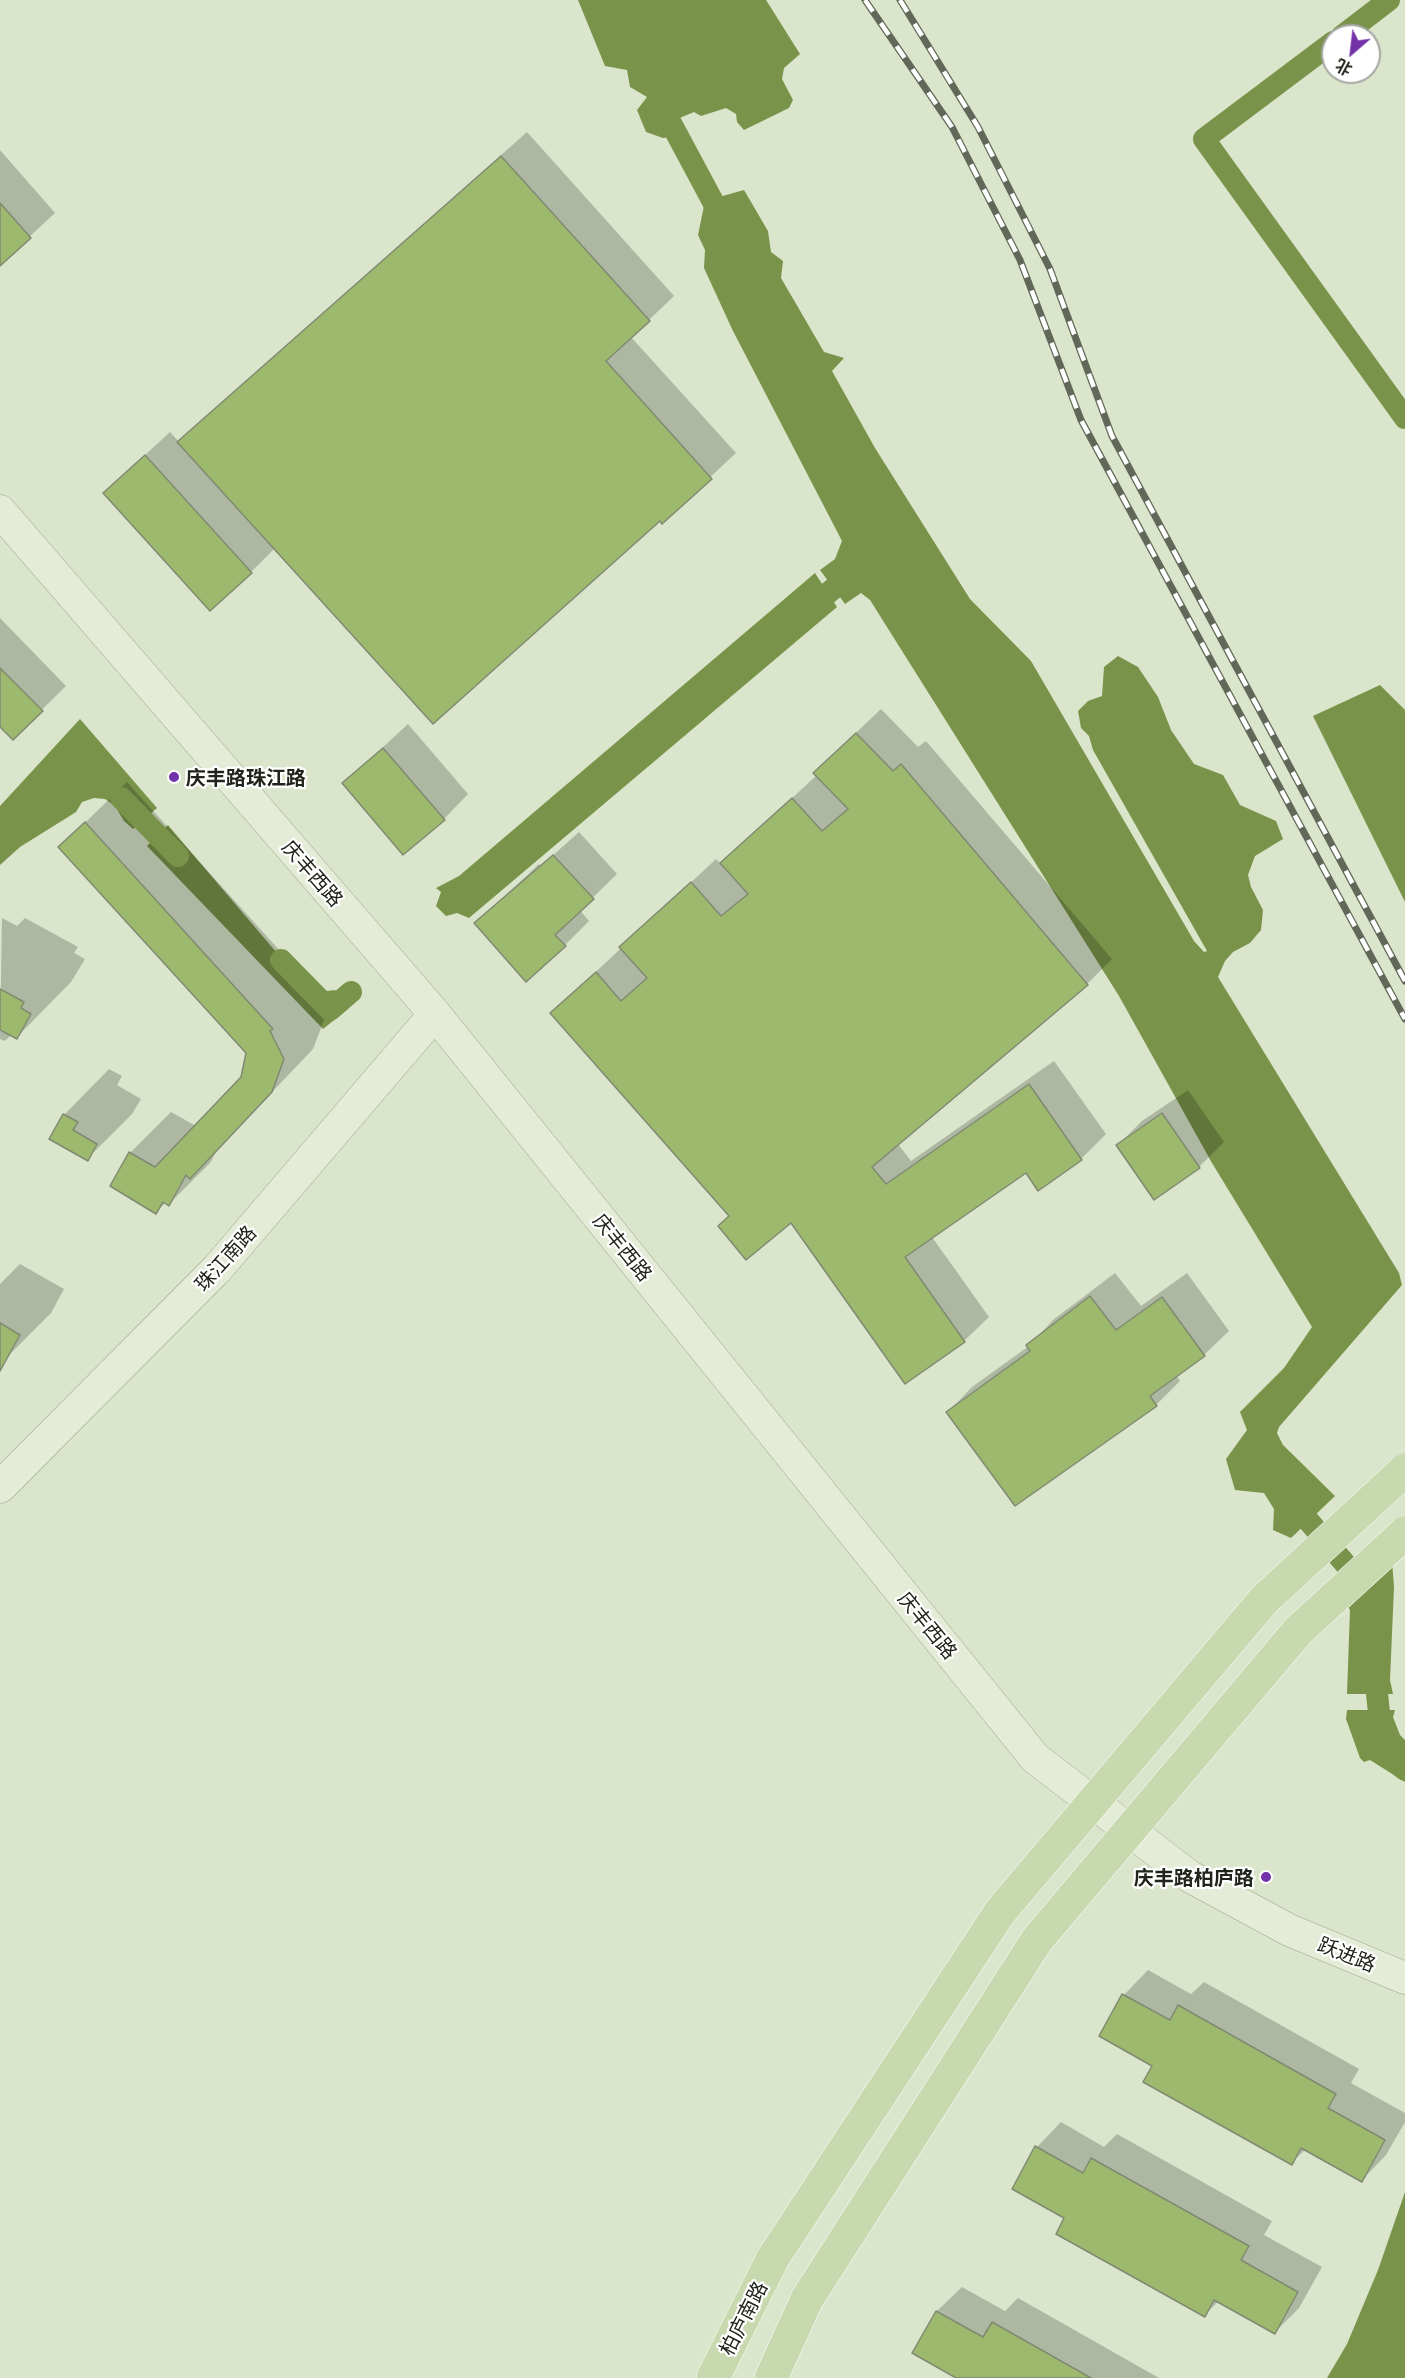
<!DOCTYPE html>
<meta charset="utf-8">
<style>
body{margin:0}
#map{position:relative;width:1405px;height:2378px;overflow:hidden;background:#dae5cb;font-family:Georgia,"Noto Sans SC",serif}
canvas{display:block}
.north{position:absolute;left:1321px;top:24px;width:60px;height:60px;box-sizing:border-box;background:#fff;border:2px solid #a6a7a3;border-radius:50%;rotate:208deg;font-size:16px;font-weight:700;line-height:24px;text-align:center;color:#20241a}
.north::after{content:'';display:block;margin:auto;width:21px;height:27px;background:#7333a8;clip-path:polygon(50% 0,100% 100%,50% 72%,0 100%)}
</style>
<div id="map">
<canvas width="1405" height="2378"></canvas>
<div class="north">北</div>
</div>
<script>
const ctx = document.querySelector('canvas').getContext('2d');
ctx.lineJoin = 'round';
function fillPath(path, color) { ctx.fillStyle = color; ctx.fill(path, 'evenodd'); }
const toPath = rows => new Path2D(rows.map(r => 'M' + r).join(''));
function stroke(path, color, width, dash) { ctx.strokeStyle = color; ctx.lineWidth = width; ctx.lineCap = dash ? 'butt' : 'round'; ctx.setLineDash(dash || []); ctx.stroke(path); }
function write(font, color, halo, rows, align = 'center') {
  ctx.font = font + ' Georgia,"Noto Sans SC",serif'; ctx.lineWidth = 4.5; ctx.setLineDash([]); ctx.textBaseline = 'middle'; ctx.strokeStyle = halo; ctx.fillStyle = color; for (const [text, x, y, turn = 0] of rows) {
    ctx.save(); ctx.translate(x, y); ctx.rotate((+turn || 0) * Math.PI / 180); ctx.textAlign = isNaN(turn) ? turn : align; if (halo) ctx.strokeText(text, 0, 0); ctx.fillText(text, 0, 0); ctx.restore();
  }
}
const water = toPath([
 [578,0,766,0,800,54,784,68,782,79,793,100,789,108,744,130,737,122,736,114,726,108,701,116,694,112,670,122,677,136,663,138,646,132,637,110,647,97,630,87,627,70,605,66],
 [744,190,768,231,771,252,783,261,781,278,824,352,844,358,832,371,875,448,970,599,1031,661,1194,941,1204,952,1207,951,1093,750,1089,736,1081,728,1078,711,1088,701,1102,696,1104,667,1118,656,1138,667,1158,697,1171,730,1194,764,1223,775,1240,805,1276,821,1283,839,1255,856,1248,875,1251,887,1263,910,1261,930,1250,943,1233,952,1225,961,1218,977,1399,1273,1402,1285,1279,1427,1277,1433,1283,1445,1335,1496,1291,1538,1273,1530,1274,1509,1264,1493,1235,1490,1226,1459,1247,1430,1240,1412,1284,1368,1312,1327,1212,1163,1119,996,870,600,861,593,845,604,820,570,835,559,842,541,733,331,704,268,705,250,698,235,705,201],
 [815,573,837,607,469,918,457,913,446,916,436,906,441,892,436,888,459,876],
 [1380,685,1405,710,1405,902,1313,716],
 [80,719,157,808,133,829,124,821,115,806,105,799,94,798,82,802,76,812,20,847,0,865,0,806],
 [168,825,311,993,335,990,348,1009,323,1029,147,846],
 [1392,1561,1394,1587,1390,1680,1393,1694,1347,1694,1350,1610,1346,1603],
 [1347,1710,1395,1710,1393,1717,1400,1735,1405,1740,1405,1782,1370,1760,1364,1762,1360,1758,1346,1719],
 [1405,2192,1405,2378,1327,2378,1347,2344,1378,2270]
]);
const shadow = toPath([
 [527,132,674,296,631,337,736,453,662,522,660,519,275,548,251,572,130,469,170,432,179,442],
 [0,150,55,213,0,264],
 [0,618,66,686,13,738,0,725],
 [881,709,918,747,926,741,1112,959,1087,984,898,1144,911,1161,1054,1061,1106,1134,1081,1159,1039,1189,1026,1171,932,1237,989,1317,964,1341,792,1221,730,1215,552,1013,716,859,721,864,817,775,840,748],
 [408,724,468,794,444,819,344,783],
 [127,782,310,984,325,1017,313,1049,217,1150,210,1163,169,1204,166,1202,156,1212,130,1153,171,1112,196,1126,242,1078,248,1052,60,847],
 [579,832,617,874,580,910,589,921,565,945,476,923,539,864,541,866],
 [2,918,17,926,25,918,78,947,74,953,85,959,71,982,17,1037,12,1034,5,1041,0,1039],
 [109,1069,122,1076,117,1085,141,1099,132,1114,87,1159,51,1138,65,1114],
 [1188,1090,1224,1142,1199,1167,1118,1145,1142,1121],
 [20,1264,64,1289,51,1313,6,1358,0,1355,0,1284],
 [1115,1273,1141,1306,1187,1273,1229,1331,1204,1355,1176,1375,1180,1381,1156,1405,948,1412,972,1387,1029,1346,1053,1320],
 [1148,1970,1191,1994,1204,1982,1359,2069,1351,2083,1405,2113,1405,2122,1386,2155,1362,2180,1306,2149,1291,2163,1154,2065,1124,1995],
 [1061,2122,1104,2147,1117,2134,1272,2221,1264,2235,1322,2267,1299,2308,1275,2332,1219,2301,1204,2315,1066,2218,1014,2188,1037,2147],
 [962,2287,1005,2311,1018,2298,1159,2378,959,2378,914,2353,937,2311]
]);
const canal = toPath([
 [1342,36,1389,0],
 [1333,42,1204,139,1405,418],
 [658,99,726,226],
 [804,613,857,569],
 [121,798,178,856],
 [281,960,330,1010,351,992],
 [1289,1498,1365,1587],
 [1374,1665,1383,1751,1405,1770]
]);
const building = toPath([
 [501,156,650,321,606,361,712,479,662,524,660,521,433,724,177,442,501,156],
 [0,203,31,238,0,266,0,203],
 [145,455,252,573,210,611,103,493,145,455],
 [0,668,43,711,13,740,0,727,0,668],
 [856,733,893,771,901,764,1088,985,872,1167,886,1184,1029,1084,1082,1160,1038,1191,1026,1173,905,1257,965,1342,905,1384,791,1223,746,1260,718,1226,729,1216,550,1013,596,972,621,1001,647,978,619,947,691,882,721,916,748,894,720,863,792,798,822,831,848,809,813,773,856,733],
 [383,748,445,820,403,855,342,783,383,748],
 [85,822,273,1029,270,1031,284,1059,272,1092,190,1179,186,1175,169,1206,163,1202,156,1214,110,1186,129,1152,155,1167,241,1077,246,1053,58,847,85,822],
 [553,855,594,899,555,935,566,946,526,982,474,923,553,855],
 [0,989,24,1002,21,1008,31,1014,17,1039,0,1030,0,989],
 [1162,1113,1200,1168,1154,1200,1116,1145,1162,1113],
 [63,1114,78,1122,73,1130,97,1144,88,1161,49,1139,63,1114],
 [1090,1296,1116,1330,1162,1297,1205,1356,1150,1396,1157,1406,1015,1506,946,1412,1030,1351,1026,1345,1090,1296],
 [0,1323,20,1335,0,1371,0,1323],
 [1122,1994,1170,2020,1178,2005,1336,2094,1328,2108,1385,2140,1362,2182,1301,2148,1292,2165,1143,2082,1152,2066,1099,2036,1122,1994],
 [1035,2146,1083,2173,1091,2158,1249,2246,1241,2260,1298,2292,1275,2334,1214,2300,1205,2317,1056,2234,1064,2218,1012,2189,1035,2146],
 [936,2311,983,2337,992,2322,1091,2378,956,2378,912,2353,936,2311]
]);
const secondary = toPath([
 [0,511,435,1014,1035,1758,1189,1876,1289,1930,1405,1978],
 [0,1487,217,1269,435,1014]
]);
const primary = toPath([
 [713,2378,773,2258],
 [771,2378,807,2299]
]);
const rail = toPath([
 [865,0,952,127,1020,260,1081,420,1405,1019],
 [900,0,978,127,1050,269,1112,436,1405,981]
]);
const primaryBridge = toPath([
 [773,2258,1000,1912,1264,1600,1405,1470],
 [807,2299,1037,1940,1298,1631,1405,1533]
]);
const markers = [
 [174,777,6,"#7333a8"],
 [1266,1877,6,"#7333a8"]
];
const poiNames = [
 ["庆丰路珠江路",186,777],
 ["庆丰路柏庐路",1254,1877,"right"]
];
const streetNames = [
 ["庆丰西路",313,873,49],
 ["庆丰西路",623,1247,51],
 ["珠江南路",225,1258,-48],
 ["庆丰西路",928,1625,51],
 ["跃进路",1347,1954,22],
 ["柏庐南路",743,2318,-63]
];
fillPath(water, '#79944a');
fillPath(shadow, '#0003');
stroke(canal, '#79944a', 22);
fillPath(building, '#9db96d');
stroke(building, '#808a72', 1.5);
stroke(secondary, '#9ca68d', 33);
stroke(primary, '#fff', 34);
stroke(secondary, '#e4ecd7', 32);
stroke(primary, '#c9d9af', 33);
stroke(rail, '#626859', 7);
stroke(rail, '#fff', 4.5, [14]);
stroke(primaryBridge, '#fff', 34, []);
stroke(primaryBridge, '#c9d9af', 33);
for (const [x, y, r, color] of markers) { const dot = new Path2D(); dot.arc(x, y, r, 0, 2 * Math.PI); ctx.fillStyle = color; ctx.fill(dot); stroke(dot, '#fff', 2); }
write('bold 20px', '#20241a', '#fff', poiNames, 'left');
write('20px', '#20241a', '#fff', streetNames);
</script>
